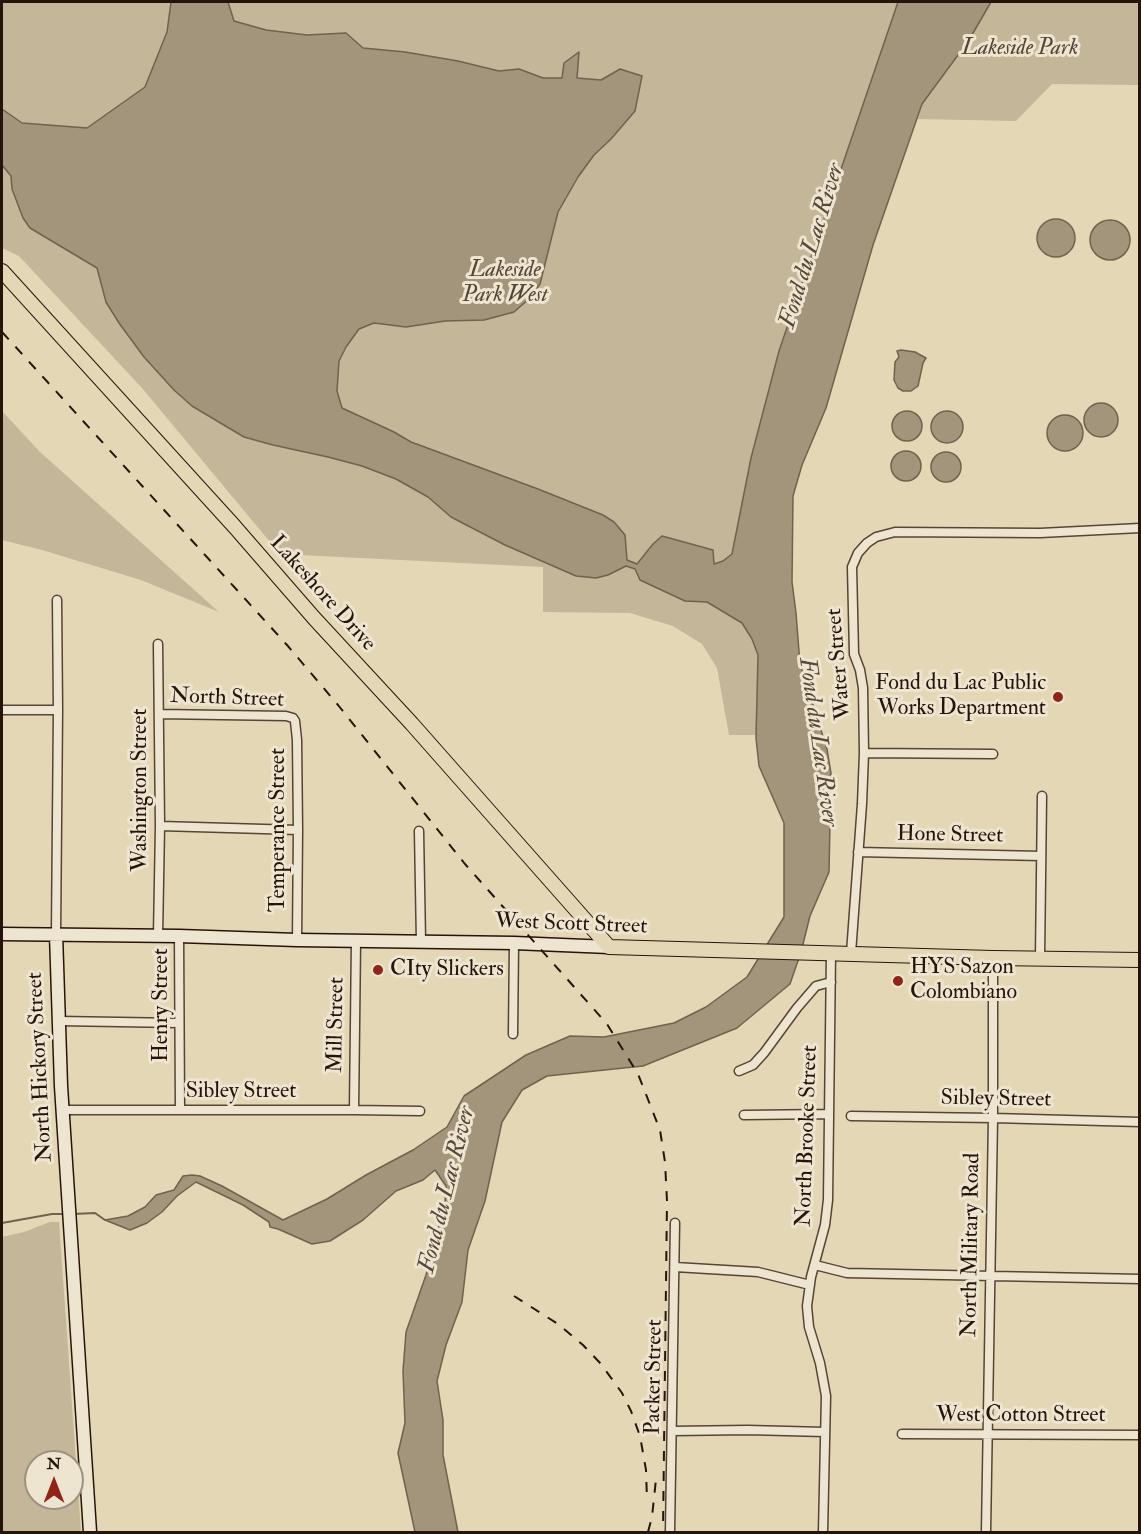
<!DOCTYPE html>
<style>
body{margin:0}
#map{position:relative;width:1141px;height:1534px;overflow:hidden;background:#e3d7b6;font-family:"IM FELL Double Pica",serif}
canvas{display:block}
.frame{position:absolute;inset:0;border:3px solid #26140a;pointer-events:none}
.north{position:absolute;left:24px;top:1450px;width:60px;height:60px;box-sizing:border-box;background:#ede5d0;border:2px solid #9d9181;border-radius:50%;rotate:0deg;font-size:16px;font-weight:700;line-height:24px;text-align:center;color:#26140a}
.north::after{content:'';display:block;margin:auto;width:21px;height:27px;background:#8f2418;clip-path:polygon(50% 0,100% 100%,50% 72%,0 100%)}
</style>
<div id="map">
<canvas width="1141" height="1534"></canvas>
<div class="frame"></div>
<div class="north">N</div>
</div>
<script>
const ctx = document.querySelector('canvas').getContext('2d');
ctx.lineJoin = 'round';
function fillPath(path, color) { ctx.fillStyle = color; ctx.fill(path, 'evenodd'); }
const toPath = rows => new Path2D(rows.map(r => 'M' + r).join(''));
function stroke(path, color, width, dash) { ctx.strokeStyle = color; ctx.lineWidth = width; ctx.lineCap = dash ? 'butt' : 'round'; ctx.setLineDash(dash || []); ctx.stroke(path); }
function write(font, color, halo, rows, align = 'center') {
  ctx.font = font + ' "IM FELL Double Pica",serif'; ctx.lineWidth = 6; ctx.setLineDash([]); ctx.textBaseline = 'middle'; ctx.strokeStyle = halo; ctx.fillStyle = color; for (const [text, x, y, turn = 0] of rows) {
    ctx.save(); ctx.translate(x, y); ctx.rotate((+turn || 0) * Math.PI / 180); ctx.textAlign = isNaN(turn) ? turn : align; if (halo) ctx.strokeText(text, 0, 0); ctx.fillText(text, 0, 0); ctx.restore();
  }
}
const green = toPath([
 [2,2,898,2,779,351,751,458,742,623,752,639,758,656,756,735,729,735,717,668,702,644,673,626,630,613,543,612,543,567,280,554,142,388,19,256,2,248],
 [991,2,1139,2,1139,85,1052,84,1016,121,918,119,922,104,969,40],
 [2,411,40,452,219,612,141,580,42,550,2,540],
 [50,1222,59,1222,81,1532,2,1532,2,1237,24,1232],
 [36,1462,72,1462,72,1498,36,1498]
]);
const water = toPath([
 [171,2,228,2,234,21,266,30,307,35,346,33,363,48,405,52,458,61,499,71,519,69,543,78,562,78,564,63,579,52,577,78,601,80,620,69,642,76,635,111,611,139,594,155,578,177,558,212,540,284,529,299,514,312,484,320,445,321,406,327,374,323,359,329,346,347,339,361,337,391,342,408,394,432,411,442,538,489,603,515,614,522,625,535,627,560,637,564,653,544,662,536,713,550,714,564,723,561,732,554,751,458,779,351,898,2,991,2,969,40,922,104,873,245,826,408,802,465,793,496,792,582,796,613,800,664,827,749,831,773,829,872,810,916,801,952,790,984,737,1028,643,1066,547,1076,522,1090,502,1122,485,1201,468,1250,462,1302,446,1345,437,1381,443,1420,443,1455,458,1532,415,1532,398,1453,405,1423,403,1371,406,1332,426,1275,445,1202,446,1186,435,1170,423,1180,396,1191,363,1220,330,1241,312,1244,278,1229,270,1227,269,1222,243,1205,196,1182,177,1196,162,1212,147,1223,130,1230,105,1220,128,1216,145,1207,156,1195,174,1190,183,1176,192,1175,200,1176,222,1186,283,1220,327,1199,366,1175,413,1150,447,1127,464,1096,526,1055,570,1036,604,1037,674,1023,706,1007,747,977,784,917,784,823,759,766,756,738,758,655,752,639,742,623,707,602,685,601,640,580,635,569,626,566,608,575,596,578,576,576,505,545,451,517,428,497,396,479,362,466,328,457,273,445,244,437,192,406,174,390,144,357,119,323,106,302,97,268,30,228,23,218,12,189,11,176,2,165,2,109,22,123,87,128,145,87,167,32,171,2],
 '1037 238a19 19 0 1 1 38 0a19 19 0 1 1-38 0Z',
 '1090 240a20 20 0 1 1 40 0a20 20 0 1 1-40 0Z',
 [901,350,915,352,926,358,923,363,918,386,911,391,903,391,898,388,894,380,895,362,899,357,897,351,901,350],
 '1084 420a17 17 0 1 1 34 0a17 17 0 1 1-34 0Z',
 '892 426a15 15 0 1 1 30 0a15 15 0 1 1-30 0Z',
 '931 427a16 16 0 1 1 32 0a16 16 0 1 1-32 0Z',
 '1047 433a18 18 0 1 1 36 0a18 18 0 1 1-36 0Z',
 '891 466a15 15 0 1 1 30 0a15 15 0 1 1-30 0Z',
 '931 467a15 15 0 1 1 30 0a15 15 0 1 1-30 0Z'
]);
const stream = toPath([
 [73,1214,95,1213,105,1220],
 [2,1223,52,1214,64,1214]
]);
const street = toPath([
 [158,644,160,826,158,936],
 [2,710,58,710],
 [159,714,286,716,293,718,295,721,297,740,298,830,297,940],
 [864,753,993,754],
 [160,826,298,830],
 [419,831,421,942],
 [858,852,1041,856],
 [56,934,58,710,57,600],
 [179,936,180,1110],
 [851,953,862,804,864,753,863,688,860,670,854,654,852,567,858,553,867,543,876,537,895,532,1040,533,1140,528],
 [1040,958,1042,796],
 [59,1021,179,1023],
 [513,1034,514,943],
 [739,1071,753,1065,764,1053,797,1008,816,986,831,982],
 [62,1110,354,1110,420,1111],
 [354,1110,356,940],
 [744,1115,829,1114],
 [851,1116,993,1118,1140,1122],
 [815,1265,847,1273,1140,1279],
 [675,1267,758,1272,810,1285],
 [672,1431,748,1430,825,1432],
 [902,1434,1140,1435],
 [670,1532,675,1223],
 [823,1532,826,1396,820,1363,809,1327,807,1306,811,1277,825,1225,828,1200,831,953],
 [986,1532,993,1118,993,958]
]);
const secondary = toPath([
 [2,934,179,936,297,940,514,943,609,947],
 [56,934,61,1086,90,1532]
]);
const primary = toPath([
 [2,271,234,526,314,618,412,724,609,947,993,958,1140,960]
]);
const rail = toPath([
 [2,332,287,645,338,705,465,864,607,1024,638,1074,660,1130,665,1162,667,1201,663,1532],
 [514,1296,558,1324,583,1345,601,1364,622,1393,631,1411,640,1436,646,1470,647,1500],
 [648,1532,652,1517,656,1479]
]);
const markers = [
 [1058,697,6,"#8f2418"],
 [378,970,6,"#8f2418"],
 [898,981,6,"#8f2418"]
];
const parkNames = [
 ["Lakeside Park",1020,49],
 ["Lakeside",505,271],
 ["Park West",505,296]
];
const streetNames = [
 ["Lakeshore Drive",322,594,48],
 ["Water Street",840,664,-95],
 ["North Street",227,699,2],
 ["Washington Street",141,790,-90],
 ["Temperance Street",279,830,-90],
 ["Hone Street",950,836,1],
 ["West Scott Street",571,925,2],
 ["Henry Street",162,1005,-90],
 ["Mill Street",337,1025,-89],
 ["North Hickory Street",41,1067,-93],
 ["Sibley Street",241,1092],
 ["Sibley Street",996,1100,1],
 ["North Brooke Street",808,1136,-88],
 ["North Military Road",972,1245,-89],
 ["Packer Street",655,1377,-89],
 ["West Cotton Street",1021,1416]
];
const poiNames = [
 ["Fond du Lac Public",1046,684,"right"],
 ["Works Department",1046,709,"right"],
 ["HYS Sazon",910,968],
 ["Colombiano",910,993],
 ["CIty Slickers",390,970]
];
const waterNames = [
 ["Fond du Lac River",813,246,-73],
 ["Fond du Lac River",817,742,82],
 ["Fond du Lac River",448,1190,-76]
];
fillPath(green, '#c3b699');
fillPath(water, '#a3957c');
stroke(water, '#71614e', 1.5);
stroke(stream, '#71614e', 2);
stroke(street, '#554535', 11);
stroke(secondary, '#26140a', 15);
stroke(primary, '#26140a', 16);
stroke(street, '#ede5d0', 8);
stroke(secondary, '#ede5d0', 12);
stroke(primary, '#e3d7b6', 14);
stroke(rail, '#26140a', 2, [10, 10]);
for (const [x, y, r, color] of markers) { const dot = new Path2D(); dot.arc(x, y, r, 0, 2 * Math.PI); ctx.fillStyle = color; ctx.fill(dot); stroke(dot, '#ede5d0', 2); }
write('italic 22px', '#554535', '#ede5d0', parkNames);
write('22px', '#26140a', '#ede5d0', streetNames);
write('22px', '#26140a', '#ede5d0', poiNames, 'left');
write('italic 24px', '#584838', '#ede5d0', waterNames);
</script>
